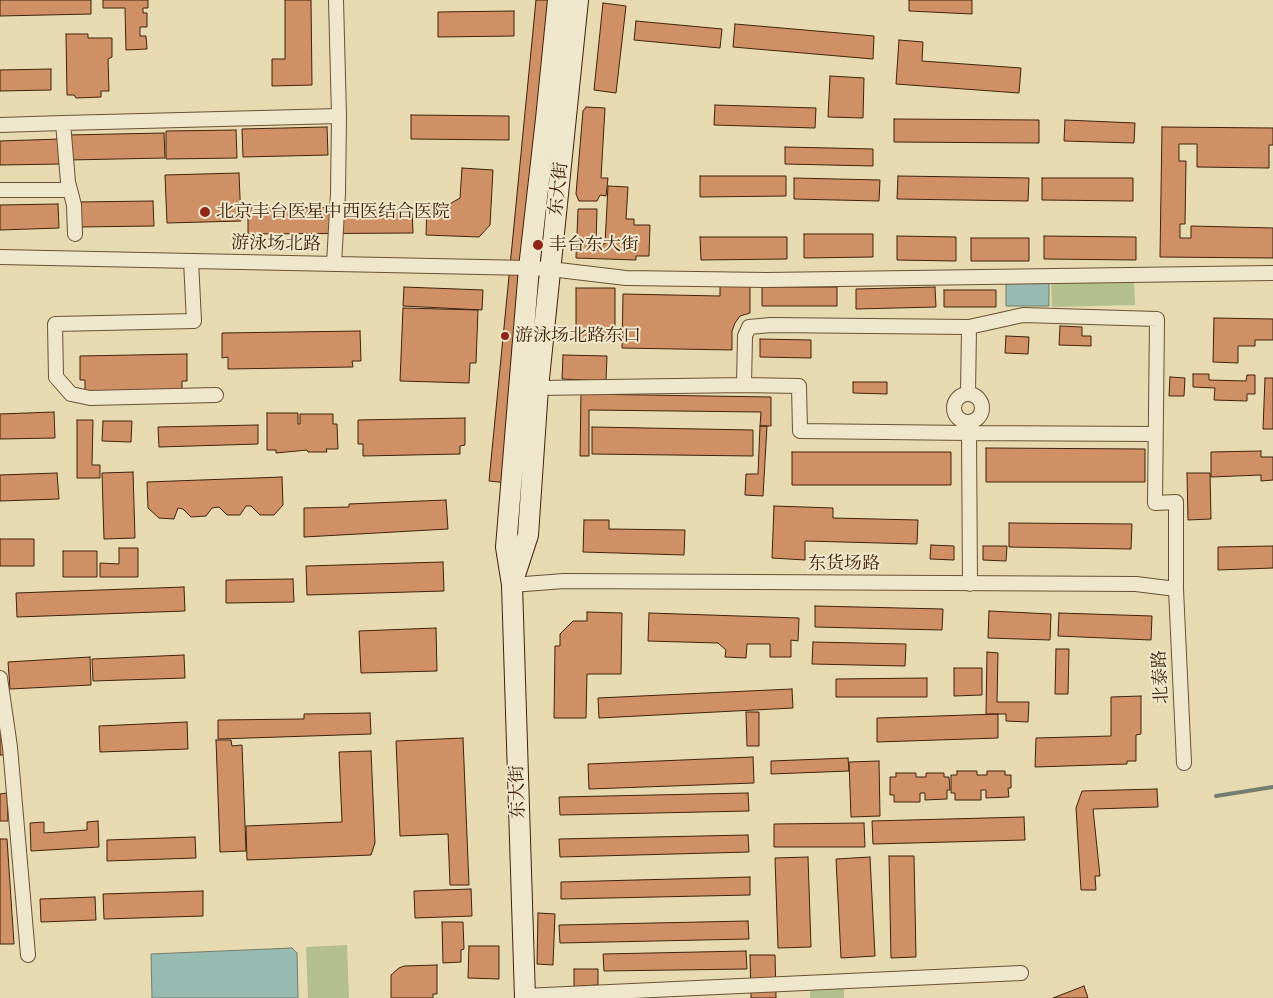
<!DOCTYPE html>
<meta charset="utf-8">
<style>
body{margin:0}
canvas{display:block;background:#e7dab1}
</style>
<canvas width="1273" height="998"></canvas>
<script>
const ctx = document.querySelector('canvas').getContext('2d');
ctx.lineJoin = 'round';
function fillPath(path, color) { ctx.fillStyle = color; ctx.fill(path, 'evenodd'); }
const toPath = rows => new Path2D(rows.map(r => 'M' + r).join(''));
function stroke(path, color, width, dash) { ctx.strokeStyle = color; ctx.lineWidth = width; ctx.lineCap = dash ? 'butt' : 'round'; ctx.setLineDash(dash || []); ctx.stroke(path); }
function write(font, color, halo, rows, align = 'center') {
  ctx.font = font + ' "EB Garamond","Noto Serif SC",serif'; ctx.lineWidth = 4; ctx.setLineDash([]); ctx.textBaseline = 'middle'; ctx.strokeStyle = halo; ctx.fillStyle = color; for (const [text, x, y, turn = 0] of rows) {
    ctx.save(); ctx.translate(x, y); ctx.rotate((+turn || 0) * Math.PI / 180); ctx.textAlign = isNaN(turn) ? turn : align; if (halo) ctx.strokeText(text, 0, 0); ctx.fillText(text, 0, 0); ctx.restore();
  }
}
const green = toPath([
 [1134,278,1135,305,1052,307,1051,280],
 [347,945,349,998,308,998,306,947],
 [844,989,844,998,810,998,810,991]
]);
const water = toPath([
 [1006,279,1049,279,1049,306,1006,306,1006,279],
 [292,948,297,953,298,998,152,998,151,954,292,948]
]);
const stream = toPath([
 [1216,796,1273,787]
]);
const building = toPath([
 [0,0,91,0,91,14,0,16,0,0],
 [103,0,148,0,148,8,143,8,143,13,147,13,147,27,140,27,140,36,146,36,147,49,126,50,125,8,103,8,103,0],
 [285,0,311,0,312,85,272,86,272,59,285,59,285,0],
 [536,0,560,0,537,486,489,481,536,0],
 [909,0,972,0,972,14,909,11,909,0],
 [603,3,626,6,616,93,594,90,603,3],
 [514,11,514,36,438,37,438,12,514,11],
 [636,21,722,29,720,48,634,40,636,21],
 [735,24,874,36,873,59,733,47,735,24],
 [66,34,88,34,88,38,112,38,112,57,108,59,109,91,101,91,101,97,76,98,74,95,67,95,66,34],
 [899,40,923,42,922,61,1021,68,1019,93,896,84,899,40],
 [51,69,51,90,0,91,0,70,51,69],
 [830,76,864,78,863,118,828,117,830,76],
 [715,105,816,108,815,128,714,125,715,105],
 [586,107,605,108,601,178,608,178,606,196,600,195,597,201,579,201,576,194,583,111,586,107],
 [411,115,509,116,509,140,411,139,411,115],
 [894,119,1039,120,1039,143,894,142,894,119],
 [1065,120,1135,123,1134,143,1064,141,1065,120],
 [327,127,328,155,243,157,242,129,327,127],
 [1162,127,1273,128,1273,145,1269,145,1269,168,1197,167,1197,144,1179,144,1179,161,1186,161,1185,224,1180,224,1180,238,1191,238,1191,226,1273,228,1273,258,1160,257,1162,127],
 [236,130,237,158,166,159,166,131,236,130],
 [164,133,165,158,69,160,68,135,164,133],
 [61,139,61,164,0,165,0,141,61,139],
 [785,147,873,149,873,166,785,164,785,147],
 [462,168,493,170,490,225,479,237,426,235,427,205,448,205,460,198,462,168],
 [239,173,241,221,167,223,165,175,239,173],
 [700,176,786,176,786,196,700,197,700,176],
 [898,176,1029,178,1028,201,897,199,898,176],
 [794,178,880,180,879,201,794,199,794,178],
 [1042,178,1133,178,1133,201,1042,200,1042,178],
 [608,186,628,187,626,219,634,219,634,225,650,225,649,256,636,256,636,260,576,258,578,209,597,209,596,243,605,244,608,186],
 [153,201,154,226,78,227,77,202,153,201],
 [58,204,59,228,0,230,0,205,58,204],
 [412,207,413,233,248,234,248,208,412,207],
 [804,234,873,234,873,257,804,258,804,234],
 [897,236,956,237,956,261,897,260,897,236],
 [1044,236,1136,237,1136,260,1044,259,1044,236],
 [700,237,787,237,787,259,701,260,700,237],
 [971,238,1029,238,1029,261,971,261,971,238],
 [720,286,750,286,750,313,740,316,735,323,732,331,732,350,622,348,623,294,720,296,720,286],
 [404,287,483,290,482,310,403,306,404,287],
 [762,287,837,287,837,306,762,306,762,287],
 [935,287,936,307,856,309,856,289,935,287],
 [576,288,615,288,615,340,576,340,576,288],
 [944,290,996,290,996,307,944,307,944,290],
 [403,308,478,310,476,363,470,363,469,383,400,381,403,308],
 [1214,318,1273,319,1273,340,1255,340,1255,346,1238,346,1238,363,1213,362,1214,318],
 [1060,326,1082,327,1082,336,1091,336,1091,346,1059,345,1060,326],
 [360,331,361,361,352,361,353,367,228,369,228,357,222,358,222,333,360,331],
 [1006,336,1029,337,1028,354,1005,353,1006,336],
 [760,339,811,340,811,358,760,357,760,339],
 [187,354,187,381,182,381,182,390,85,392,85,380,80,380,80,356,187,354],
 [563,355,607,356,606,381,562,379,563,355],
 [1193,374,1209,374,1209,380,1246,381,1247,375,1255,375,1255,394,1247,394,1247,401,1214,400,1215,388,1193,387,1193,374],
 [1170,377,1185,378,1184,396,1169,396,1170,377],
 [1265,378,1273,378,1273,429,1263,429,1265,378],
 [853,382,887,382,887,394,853,393,853,382],
 [581,394,771,397,771,426,760,426,761,412,589,410,589,456,580,456,581,394],
 [54,412,55,438,0,439,0,414,54,412],
 [267,413,298,413,298,424,300,424,300,414,333,414,333,424,337,424,338,449,326,449,327,452,308,452,307,450,276,453,276,450,267,450,267,413],
 [465,418,465,445,460,446,460,454,363,456,363,444,358,444,358,420,465,418],
 [77,420,93,420,92,465,100,465,100,478,77,478,77,420],
 [103,421,132,421,131,442,102,441,103,421],
 [258,425,258,444,159,447,158,427,258,425],
 [760,426,767,426,763,496,745,495,746,474,758,474,760,426],
 [592,427,753,430,753,456,592,454,592,427],
 [986,448,1145,449,1145,482,986,482,986,448],
 [1261,451,1261,457,1273,457,1273,480,1261,481,1261,475,1211,477,1211,452,1261,451],
 [792,452,951,452,951,485,792,485,792,452],
 [133,472,135,538,104,539,102,473,133,472],
 [57,473,59,499,0,501,0,475,57,473],
 [1187,473,1210,473,1211,519,1188,520,1187,473],
 [282,477,283,505,274,515,260,515,251,506,246,506,240,515,227,515,219,507,212,508,206,516,191,517,183,509,178,508,174,519,159,518,148,508,147,482,282,477],
 [446,500,448,529,304,537,304,508,349,507,349,504,446,500],
 [774,506,833,508,833,518,918,520,917,544,805,541,805,560,772,558,774,506],
 [584,520,609,520,609,529,685,530,684,555,583,552,584,520],
 [1009,523,1132,524,1131,549,1009,547,1009,523],
 [0,539,34,539,34,566,0,566,0,539],
 [931,545,954,546,954,560,930,559,931,545],
 [983,546,1007,546,1006,561,983,560,983,546],
 [1273,546,1273,568,1218,570,1218,547,1273,546],
 [119,548,138,548,138,577,100,577,100,563,119,564,119,548],
 [63,551,97,551,97,577,63,577,63,551],
 [443,562,444,591,307,595,306,566,443,562],
 [293,579,294,602,226,603,226,580,293,579],
 [184,587,185,611,17,617,16,593,184,587],
 [815,606,943,609,942,630,815,627,815,606],
 [989,611,1051,614,1050,640,988,638,989,611],
 [587,612,622,613,621,674,587,674,586,718,554,718,555,646,560,646,560,634,573,621,587,621,587,612],
 [649,613,799,618,798,641,791,640,791,657,770,657,770,644,747,644,746,658,725,657,726,650,718,643,648,641,649,613],
 [1059,613,1152,616,1151,640,1058,636,1059,613],
 [436,628,437,671,361,673,359,631,436,628],
 [813,642,906,644,905,666,812,664,813,642],
 [1056,649,1069,649,1068,694,1055,694,1056,649],
 [987,652,998,653,997,702,1029,702,1028,722,1006,721,1006,714,986,714,987,652],
 [184,655,185,678,93,681,92,659,184,655],
 [90,657,91,685,10,689,8,662,90,657],
 [954,668,982,668,982,695,954,696,954,668],
 [927,678,927,697,836,697,836,679,927,678],
 [792,689,793,708,599,718,598,698,792,689],
 [1141,696,1141,734,1136,735,1136,761,1127,761,1127,764,1035,767,1036,738,1111,736,1111,697,1141,696],
 [746,712,759,712,759,746,747,746,746,712],
 [370,713,371,734,218,739,218,720,304,719,304,714,370,713],
 [998,714,998,738,877,742,877,718,998,714],
 [187,722,188,749,100,752,99,726,187,722],
 [0,734,5,734,6,755,0,755,0,734],
 [463,738,469,885,450,885,448,834,400,836,396,741,463,738],
 [216,740,231,740,232,746,242,745,246,851,220,852,216,740],
 [371,751,375,843,371,855,247,860,246,826,342,822,339,752,371,751],
 [753,757,754,783,589,789,588,764,753,757],
 [848,758,849,771,771,774,771,761,848,758],
 [879,761,880,816,851,817,849,762,879,761],
 [957,771,977,771,977,775,987,775,987,771,1005,771,1005,775,1011,775,1011,788,1008,788,1009,797,986,798,986,790,981,790,981,800,955,800,955,793,951,793,951,775,957,775,957,771],
 [896,773,916,773,916,777,926,777,926,773,944,773,944,777,949,777,950,790,947,790,947,799,925,800,925,793,920,793,920,802,894,802,894,795,890,795,890,777,896,777,896,773],
 [1157,789,1158,807,1093,809,1100,876,1095,876,1096,890,1081,890,1076,808,1082,791,1157,789],
 [7,793,8,821,0,821,0,794,7,793],
 [748,793,749,811,560,815,559,797,748,793],
 [1024,817,1025,840,873,844,872,821,1024,817],
 [98,821,99,847,31,851,30,823,44,822,44,833,87,830,87,822,98,821],
 [864,823,865,847,774,847,774,824,864,823],
 [748,835,749,852,560,857,559,839,748,835],
 [195,837,196,858,107,861,107,840,195,837],
 [0,839,7,839,14,944,0,944,0,839],
 [889,856,914,856,916,957,891,958,889,856],
 [808,857,811,947,778,948,775,858,808,857],
 [870,857,875,956,841,958,836,859,870,857],
 [750,877,750,895,561,899,561,882,750,877],
 [471,889,472,916,415,918,414,891,471,889],
 [203,891,203,916,104,919,103,894,203,891],
 [95,897,96,920,41,922,40,899,95,897],
 [538,913,555,914,553,965,537,964,538,913],
 [748,921,749,939,560,943,559,925,748,921],
 [442,922,463,922,464,949,461,950,461,962,443,963,442,922],
 [469,946,499,946,499,979,468,978,469,946],
 [746,951,747,969,604,971,603,954,746,951],
 [750,955,775,955,776,998,751,998,750,955],
 [437,965,437,994,433,994,433,998,391,998,391,975,399,968,404,966,437,965],
 [574,969,598,969,598,985,581,986,582,998,574,998,574,969],
 [1084,986,1088,998,1053,998,1084,986]
]);
const street = toPath([
 [63,123,339,116,336,0],
 [0,125,63,123,68,182,74,205,75,234],
 [0,190,70,190],
 [0,257,529,268,550,269,626,278,766,280,1273,273],
 [191,261,194,321,55,324,56,377,71,394,90,398,216,395],
 [334,264,338,193,339,116],
 [744,385,799,386,800,431,969,433,970,584],
 [538,388,744,385,745,336,749,327,771,325,969,327,1023,315,1157,319,1155,503,1176,502,1176,589,1184,763],
 '954 408a14 14 0 1 1 28 0a14 14 0 1 1-28 0Z',
 [968,394,969,327],
 [969,422,969,433,1155,434],
 [512,585,564,581,1136,584,1176,589],
 [0,678,10,747,28,955],
 [524,996,1021,973]
]);
const secondary = toPath([
 [513,581,528,535,538,388,578,0],
 [525,998,512,585,506,547,529,268,546,119,558,0]
]);
const markers = [
 [205,212,6,"#8f2418"],
 [538,245,6,"#8f2418"],
 [505,336,5,"#8f2418"]
];
const streetNames = [
 ["东大街",559,189,-84],
 ["游泳场北路",276,244,1],
 ["东货场路",844,564],
 ["北泰路",1161,677,-93],
 ["东大街",518,792,-92]
];
const poiNames = [
 ["北京丰台医星中西医结合医院",216,212],
 ["丰台东大街",549,245],
 ["游泳场北路东口",515,336]
];
fillPath(green, '#b4c08c');
fillPath(water, '#97bab1');
stroke(water, '#747d6e', 1);
stroke(stream, '#747d6e', 4);
fillPath(building, '#d09065');
stroke(building, '#40220a', 1);
stroke(street, '#6a5034', 16);
stroke(secondary, '#40220a', 22);
stroke(street, '#efe7cc', 14);
stroke(secondary, '#efe7cc', 20);
for (const [x, y, r, color] of markers) { const dot = new Path2D(); dot.arc(x, y, r, 0, 2 * Math.PI); ctx.fillStyle = color; ctx.fill(dot); stroke(dot, '#efe7cc', 2); }
write('18px', '#40220a', '#efe7cc', streetNames);
write('18px', '#40220a', '#efe7cc', poiNames, 'left');
</script>
